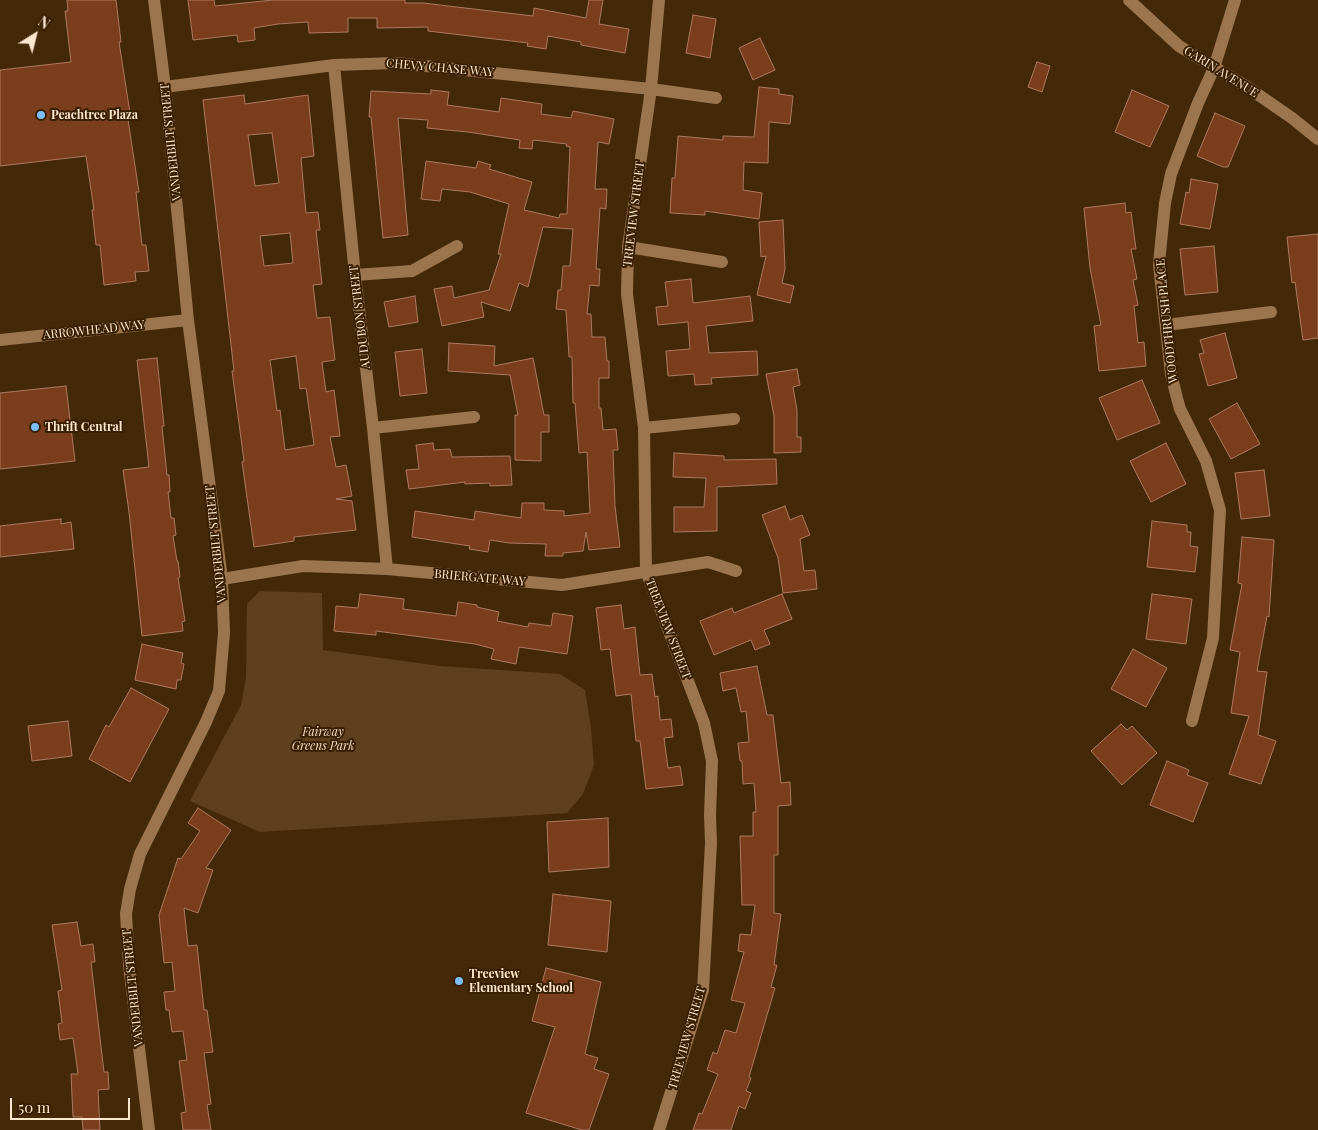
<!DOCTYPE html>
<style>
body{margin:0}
#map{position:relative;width:1318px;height:1130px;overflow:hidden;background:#442908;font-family:"Playfair Display",serif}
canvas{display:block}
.north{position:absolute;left:10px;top:10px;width:50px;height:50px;-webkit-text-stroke:4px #391f00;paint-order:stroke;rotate:36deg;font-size:14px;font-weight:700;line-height:20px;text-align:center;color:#fde7d1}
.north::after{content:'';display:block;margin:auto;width:18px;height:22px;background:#fde7d1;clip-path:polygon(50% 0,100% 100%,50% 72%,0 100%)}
.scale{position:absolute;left:10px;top:1098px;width:120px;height:22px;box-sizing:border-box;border:2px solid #fde7d1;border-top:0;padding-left:6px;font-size:15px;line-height:18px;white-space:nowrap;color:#fde7d1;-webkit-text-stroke:4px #391f00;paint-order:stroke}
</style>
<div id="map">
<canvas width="1318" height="1130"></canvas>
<div class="north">N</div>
<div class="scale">50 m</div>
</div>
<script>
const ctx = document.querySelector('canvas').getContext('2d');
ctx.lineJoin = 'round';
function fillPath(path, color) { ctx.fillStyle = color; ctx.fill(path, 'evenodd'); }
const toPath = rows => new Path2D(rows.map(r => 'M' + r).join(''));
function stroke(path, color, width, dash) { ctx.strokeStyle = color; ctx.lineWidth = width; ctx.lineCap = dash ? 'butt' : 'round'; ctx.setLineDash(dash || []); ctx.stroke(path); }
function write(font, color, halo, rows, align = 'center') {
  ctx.font = font + ' "Playfair Display",serif'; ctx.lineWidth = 4; ctx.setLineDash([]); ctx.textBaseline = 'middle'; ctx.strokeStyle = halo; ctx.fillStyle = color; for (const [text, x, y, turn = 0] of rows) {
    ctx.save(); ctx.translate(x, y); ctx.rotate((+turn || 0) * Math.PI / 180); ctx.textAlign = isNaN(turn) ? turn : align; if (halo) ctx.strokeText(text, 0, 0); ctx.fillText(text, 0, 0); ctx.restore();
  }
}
const green = toPath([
 [260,591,322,593,323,650,440,666,560,674,585,690,591,728,594,765,583,794,567,813,260,832,190,801,241,705,246,677,247,604]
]);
const building = toPath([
 [67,0,116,0,121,42,119,42,130,113,127,113,139,192,136,192,142,245,146,245,149,271,135,272,136,281,104,285,100,245,96,245,92,210,94,210,86,156,0,166,0,70,71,62,65,11,68,11,67,0],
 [188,0,214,0,215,6,273,0,405,0,405,3,423,3,533,16,534,8,586,18,589,0,603,0,599,24,629,29,625,53,581,45,581,42,548,36,546,49,527,46,528,43,428,31,428,27,377,28,377,18,348,18,348,32,309,33,308,22,278,24,254,28,255,40,238,42,237,35,193,40,188,0],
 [693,15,716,19,710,58,686,53,693,15],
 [760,38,775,70,753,80,739,48,760,38],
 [1037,62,1050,66,1042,92,1028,87,1037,62],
 [759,87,779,89,779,94,793,96,790,124,769,122,768,163,744,162,743,190,762,193,759,219,705,211,705,215,670,213,672,178,675,178,678,136,723,140,723,136,754,137,759,87],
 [431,90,449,92,447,105,499,112,501,98,542,104,541,114,571,118,573,111,614,119,609,144,598,142,595,189,607,189,606,209,600,208,596,269,600,269,599,286,590,285,587,314,591,314,592,337,605,337,607,361,609,361,609,378,599,378,599,408,601,408,603,430,616,429,618,450,613,450,615,506,620,547,589,550,586,532,583,551,563,553,563,556,545,556,546,544,509,543,490,540,488,552,469,549,470,546,412,537,415,511,474,520,475,511,521,518,522,503,544,503,544,510,564,511,564,516,590,513,587,452,579,453,575,403,573,403,572,357,569,357,566,310,556,309,558,290,561,290,563,266,570,266,573,229,543,227,528,287,519,283,510,311,481,302,484,317,442,326,434,289,452,286,454,298,489,290,501,254,498,254,509,204,470,192,442,189,440,201,421,199,426,161,476,168,478,161,491,165,489,169,532,182,524,210,559,218,560,214,567,214,570,147,566,146,567,144,533,140,532,149,519,148,520,140,468,132,427,128,428,120,398,118,408,235,383,238,371,117,369,117,371,91,431,94,431,90],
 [1132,90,1169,106,1150,147,1115,132,1132,90],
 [244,95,245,104,308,95,314,156,301,158,306,213,318,212,320,230,316,230,322,284,313,285,317,318,330,317,335,360,322,362,326,392,334,390,340,436,330,437,336,467,346,465,352,496,336,499,352,501,356,530,294,537,294,541,254,547,242,462,244,461,232,371,234,371,203,100,244,95],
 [272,133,279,183,255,186,248,135,272,133],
 [290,233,293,263,264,266,260,236,290,233],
 [296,356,300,389,306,388,314,445,285,450,280,410,277,411,270,360,296,356],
 [1215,113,1245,126,1228,167,1223,167,1197,156,1215,113],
 [1191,179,1218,184,1210,229,1180,224,1186,192,1189,193,1191,179],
 [1125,203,1126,213,1131,212,1136,249,1131,249,1137,279,1133,280,1138,305,1134,306,1138,343,1144,342,1146,366,1099,371,1094,326,1101,325,1090,268,1084,208,1125,203],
 [783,220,785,269,782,283,794,286,790,303,757,295,766,256,761,257,759,222,783,220],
 [1318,234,1318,338,1303,340,1295,282,1292,283,1287,237,1318,234],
 [1214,246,1218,292,1185,295,1180,249,1214,246],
 [691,279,693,303,750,296,753,321,706,326,709,353,757,351,758,375,711,378,712,384,695,385,694,374,668,376,666,351,690,349,688,322,658,325,656,307,668,306,665,282,691,279],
 [415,296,418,322,389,327,384,302,415,296],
 [1225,333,1237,378,1208,386,1199,354,1204,353,1200,340,1225,333],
 [449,343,495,346,494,366,533,358,544,415,549,415,549,432,541,432,541,461,515,460,515,415,518,415,510,375,448,371,449,343],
 [422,349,427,393,400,396,395,352,422,349],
 [157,358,164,426,162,426,167,475,169,475,170,492,168,492,171,518,174,518,176,535,173,536,177,561,178,561,180,577,178,578,185,621,182,622,183,631,142,636,129,512,123,470,149,467,137,360,157,358],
 [797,369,800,385,793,387,797,410,797,437,801,437,801,452,774,453,774,416,766,374,797,369],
 [1142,380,1160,423,1117,440,1099,398,1142,380],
 [66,386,75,461,0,469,0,393,66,386],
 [1237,403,1260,444,1231,459,1209,419,1237,403],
 [433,443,434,450,450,449,452,457,510,456,512,485,490,486,490,483,465,484,465,482,409,489,406,470,419,469,416,445,433,443],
 [1166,443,1186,484,1151,502,1130,461,1166,443],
 [674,453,724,456,724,460,776,459,777,484,717,487,717,531,674,532,674,507,704,507,706,478,673,477,674,453],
 [1264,470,1270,516,1241,519,1235,473,1264,470],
 [785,506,790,520,802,515,810,535,800,539,804,571,815,570,817,589,783,593,778,558,762,515,785,506],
 [61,519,61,524,71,522,74,549,0,557,0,526,61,519],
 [1152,521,1187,525,1187,532,1191,532,1190,546,1198,547,1195,572,1147,567,1152,521],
 [1242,537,1274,540,1269,617,1267,616,1257,671,1267,672,1258,735,1276,741,1261,784,1229,774,1249,716,1231,713,1240,652,1230,650,1242,584,1238,583,1242,537],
 [360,594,404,599,403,609,456,616,458,602,477,605,477,607,499,612,497,621,528,627,529,623,551,626,553,613,573,616,567,654,519,647,516,664,491,659,494,649,475,644,376,631,376,635,334,631,336,606,358,608,360,594],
 [782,594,792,619,764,630,770,644,755,650,751,640,714,655,700,621,732,608,734,613,782,594],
 [1152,594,1192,599,1186,644,1146,639,1152,594],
 [621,605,624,629,635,627,640,675,652,674,655,697,658,696,660,720,671,719,673,737,664,738,668,768,680,766,683,785,646,789,640,741,636,741,631,694,616,696,610,649,601,650,596,608,621,605],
 [142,644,183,653,181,663,184,664,181,680,177,680,176,689,135,680,142,644],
 [1133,649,1167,668,1146,707,1111,689,1133,649],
 [757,666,767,715,773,715,781,783,790,782,791,805,778,806,778,855,774,855,774,913,781,914,774,965,777,965,771,987,775,988,749,1077,751,1078,746,1091,751,1093,745,1109,739,1106,731,1130,693,1130,699,1113,702,1114,718,1074,707,1070,713,1052,717,1054,725,1030,736,1033,745,1003,731,1000,744,952,738,951,740,934,751,935,755,905,742,905,740,836,753,836,753,812,756,812,754,783,743,784,742,761,740,761,738,743,749,742,746,711,741,712,736,688,723,691,720,673,757,666],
 [131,688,169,709,130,782,89,759,106,725,109,727,131,688],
 [68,721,72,756,32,761,28,726,68,721],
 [1121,724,1127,730,1132,726,1157,753,1122,785,1091,751,1121,724],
 [1167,761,1189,770,1187,775,1208,783,1193,822,1150,805,1167,761],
 [198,808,231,830,206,868,213,870,198,913,184,908,188,946,197,945,204,1010,207,1010,213,1052,204,1053,211,1104,207,1105,211,1130,183,1130,181,1113,186,1112,179,1061,187,1060,183,1031,172,1032,169,1010,166,1010,164,992,175,991,172,962,164,963,159,915,178,858,181,859,200,831,188,823,198,808],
 [608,818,609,867,549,872,547,822,608,818],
 [553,894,611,901,607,952,548,945,553,894],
 [77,922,81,946,93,944,95,962,91,962,104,1072,108,1072,109,1089,98,1090,100,1130,83,1130,82,1117,73,1117,71,1074,78,1074,73,1038,60,1040,58,1024,62,1023,58,991,62,990,52,925,77,922],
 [546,968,601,982,585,1054,598,1058,594,1069,609,1074,589,1130,582,1130,526,1113,555,1027,532,1021,546,968]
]);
const minor = toPath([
 [659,0,651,89,628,247,627,294,644,428,646,571,704,723,712,761,710,815,711,843,703,990,659,1130],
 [1129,0,1179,46,1247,87,1292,118,1318,139],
 [334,65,355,275,373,428,387,569],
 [165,87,334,65,396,63,651,89,716,98],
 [628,247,722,262],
 [355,275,412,271,457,246],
 [1166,325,1271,312],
 [0,340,188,320],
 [373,428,474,417],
 [644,428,734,419],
 [222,579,303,566,387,569,562,585,708,562,736,571],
 [1192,721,1213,638,1220,510,1206,461,1180,409,1177,398,1171,374,1159,265,1160,253,1165,203,1171,174,1198,103,1214,68,1235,0],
 [149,1130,129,965,126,914,130,889,140,854,206,722,219,691,224,633,222,579,188,320,165,87,154,0]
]);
const markers = [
 [41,115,5,"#7dbef9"],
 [35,427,5,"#7dbef9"],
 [459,981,5,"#7dbef9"]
];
const streetNames = [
 ["CHEVY CHASE WAY",440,68,5],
 ["GARIN AVENUE",1221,72,32],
 ["VANDERBILT STREET",171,142,-96],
 ["TREEVIEW STREET",634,214,-83],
 ["AUDUBON STREET",360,317,-97],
 ["WOODTHRUSH PLACE",1167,321,-96],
 ["ARROWHEAD WAY",94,330,-6],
 ["VANDERBILT STREET",216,544,-96],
 ["BRIERGATE WAY",480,578,5],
 ["TREEVIEW STREET",668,629,69],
 ["VANDERBILT STREET",133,988,-96],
 ["TREEVIEW STREET",687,1038,-74]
];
const poiNames = [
 ["Peachtree Plaza",51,115],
 ["Thrift Central",45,427],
 ["Treeview",469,974],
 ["Elementary School",469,988]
];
const parkNames = [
 ["Fairway",323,732],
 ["Greens Park",323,746]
];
fillPath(green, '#5e401f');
fillPath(building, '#7a3e1d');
stroke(building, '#ad7960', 1);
stroke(minor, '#9a754e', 12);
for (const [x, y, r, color] of markers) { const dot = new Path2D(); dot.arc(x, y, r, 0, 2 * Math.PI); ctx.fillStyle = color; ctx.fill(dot); stroke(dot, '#391f00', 2); }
write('12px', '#fde7d1', '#391f00', streetNames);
write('bold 12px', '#fde7d1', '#391f00', poiNames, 'left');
write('italic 12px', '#f1dbc6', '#391f00', parkNames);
</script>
